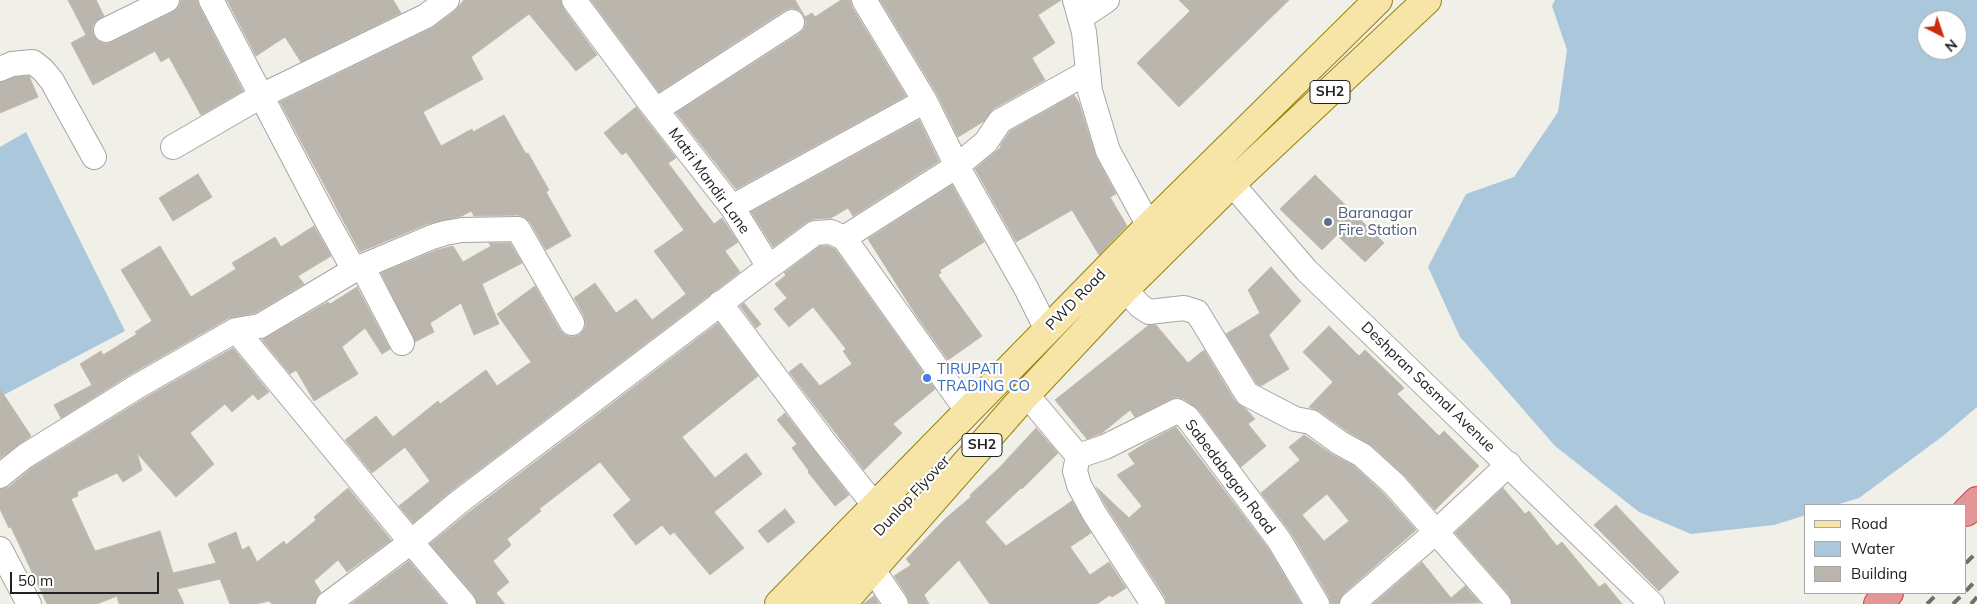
<!DOCTYPE html>
<style>
body{margin:0}
#map{position:relative;width:1977px;height:604px;overflow:hidden;background:#f1f0e8;font-family:Mulish,sans-serif}
canvas{display:block}
.legend{position:absolute;left:1804px;top:504px;width:162px;height:90px;box-sizing:border-box;background:#fff;border:1px solid #a6a6a6;margin:0;padding:6px 9px;list-style:none;font-size:15px;color:#212121}
.legend li{display:flex;align-items:center;gap:10px;height:25px}
.legend b{width:25px;border:1px solid #a6a6a6}
.north{position:absolute;left:1917px;top:10px;width:50px;height:50px;box-sizing:border-box;background:#fff;border:1px solid #a6a6a6;border-radius:50%;rotate:139deg;font-size:14px;font-weight:700;line-height:20px;text-align:center;color:#212121}
.north::after{content:'';display:block;margin:auto;width:18px;height:22px;background:#c7300b;clip-path:polygon(50% 0,100% 100%,50% 72%,0 100%)}
.scale{position:absolute;left:10px;top:572px;width:149px;height:22px;box-sizing:border-box;border:2px solid #212121;border-top:0;padding-left:6px;font-size:15px;line-height:18px;white-space:nowrap;color:#212121;-webkit-text-stroke:4px #fff;paint-order:stroke}
</style>
<div id="map">
<canvas width="1977" height="604"></canvas>
<ul class="legend">
<li><b style="height:6px;background:#f7e4a7"></b>Road</li>
<li><b style="height:14px;background:#abc7dc"></b>Water</li>
<li><b style="height:14px;background:#bab6ae"></b>Building</li>
</ul>
<div class="north">N</div>
<div class="scale">50 m</div>
</div>
<script>
const ctx = document.querySelector('canvas').getContext('2d');
ctx.lineJoin = 'round';
function fillPath(path, color) { ctx.fillStyle = color; ctx.fill(path, 'evenodd'); }
const toPath = rows => new Path2D(rows.map(r => 'M' + r).join(''));
function stroke(path, color, width, dash) { ctx.strokeStyle = color; ctx.lineWidth = width; ctx.lineCap = dash ? 'butt' : 'round'; ctx.setLineDash(dash || []); ctx.stroke(path); }
function write(font, color, halo, rows, align = 'center') {
  ctx.font = font + ' Mulish,sans-serif'; ctx.lineWidth = 4.5; ctx.setLineDash([]); ctx.textBaseline = 'middle'; ctx.strokeStyle = halo; ctx.fillStyle = color; for (const [text, x, y, turn = 0] of rows) {
    ctx.save(); ctx.translate(x, y); ctx.rotate((+turn || 0) * Math.PI / 180); ctx.textAlign = isNaN(turn) ? turn : align; if (halo) ctx.strokeText(text, 0, 0); ctx.fillText(text, 0, 0); ctx.restore();
  }
}
const water = toPath([
 [1555,0,1977,0,1977,407,1943,436,1859,498,1836,505,1806,505,1806,515,1774,525,1691,534,1639,512,1555,446,1460,337,1428,267,1466,194,1514,177,1558,112,1567,50,1552,6],
 [1927,20,1957,20,1957,50,1927,50],
 [26,132,125,331,0,397,0,147]
]);
const building = toPath([
 [68,0,96,0,104,16,94,23,92,29,94,36,98,41,106,44,112,42,173,12,179,7,181,0,197,0,199,6,243,91,201,115,169,57,161,62,155,51,93,85,71,43,86,35,68,0],
 [227,0,393,0,401,13,301,62,285,37,256,56,227,0],
 [464,0,561,0,563,8,597,55,576,71,529,14,471,57,483,79,423,112,441,146,472,129,473,132,504,115,526,154,528,153,549,190,546,192,571,236,546,250,530,222,524,217,518,215,474,216,471,211,462,216,427,224,360,252,280,102,432,28,455,11,464,0],
 [591,0,795,0,805,17,812,13,815,17,841,0,850,0,852,7,906,96,736,189,676,113,799,34,804,29,806,22,803,14,799,10,792,8,785,10,659,92,591,0],
 [880,0,1061,0,1038,15,1055,43,1032,58,1045,80,993,109,984,121,958,137,937,94,880,0],
 [1179,0,1289,0,1179,107,1137,63,1190,11,1179,0],
 [29,76,38,97,0,113,0,82,15,77,29,76],
 [1074,95,1079,103,1096,157,1116,194,1110,197,1127,226,1099,255,1072,210,1016,242,975,169,1001,147,1000,146,1010,131,1074,95],
 [636,107,676,158,668,163,714,224,722,218,738,242,725,251,740,272,451,491,413,523,399,506,430,481,405,447,372,473,345,440,376,416,393,437,438,401,440,404,486,370,497,386,531,362,497,314,535,286,560,330,565,335,571,337,579,335,584,330,586,324,584,316,574,298,595,283,616,313,636,299,652,320,686,294,654,251,684,230,626,152,622,155,604,133,636,107],
 [919,120,939,161,853,216,848,208,831,218,814,219,807,222,773,247,751,212,919,120],
 [198,174,212,197,173,221,159,198,198,174],
 [1315,175,1384,243,1365,262,1337,235,1322,250,1280,209,1315,175],
 [952,185,984,242,940,270,941,273,938,275,982,336,948,360,916,315,868,239,952,185],
 [314,226,331,256,298,276,304,284,255,313,229,318,131,374,61,418,54,405,92,385,80,364,101,351,103,355,137,334,135,332,152,321,121,270,160,246,191,297,236,269,232,263,275,237,281,247,314,226],
 [489,243,510,243,522,263,482,284,499,324,474,335,461,303,430,323,434,332,415,342,381,273,437,250,453,246,463,262,491,246,489,243],
 [820,246,828,246,835,249,935,389,893,424,902,433,864,470,789,372,801,363,820,386,852,364,843,351,846,349,813,307,789,327,774,309,787,298,775,284,786,275,784,273,820,246],
 [1271,267,1301,301,1269,335,1289,369,1261,386,1257,384,1226,334,1260,313,1248,290,1271,267],
 [357,287,390,349,382,354,365,328,342,347,358,374,314,401,296,370,290,374,262,340,328,302,330,304,357,287],
 [744,303,761,324,756,328,740,306,744,303],
 [718,323,758,376,682,437,715,478,746,453,762,474,714,512,744,548,710,575,674,532,670,535,662,525,636,545,613,515,631,500,600,462,539,509,541,511,507,539,511,545,493,561,509,582,496,593,505,604,477,604,474,595,430,544,468,513,718,323],
 [1149,325,1156,325,1188,363,1204,350,1235,401,1247,410,1255,419,1248,424,1266,446,1241,467,1198,409,1184,399,1177,397,1171,399,1135,417,1130,410,1102,433,1087,439,1055,400,1149,325],
 [1329,326,1359,356,1365,350,1404,388,1397,394,1439,436,1444,431,1479,466,1435,510,1404,475,1371,445,1347,431,1319,411,1309,407,1333,382,1303,352,1329,326],
 [233,348,269,392,258,400,253,394,232,412,225,404,190,433,214,464,176,497,137,453,142,470,123,482,117,473,77,492,78,496,71,499,95,551,160,531,173,573,216,563,208,544,236,532,242,550,249,546,257,562,284,541,286,545,316,520,314,517,348,488,391,540,347,572,338,560,314,581,321,592,316,598,315,604,272,604,269,601,256,604,230,604,220,579,177,589,184,604,119,604,117,596,97,604,47,604,11,527,9,528,0,509,0,489,9,487,33,467,145,398,233,348],
 [0,389,31,436,0,458,0,389],
 [785,413,849,495,835,506,808,472,809,471,792,448,797,444,777,420,785,413],
 [1176,427,1268,548,1301,604,1167,604,1165,597,1106,506,1096,487,1129,518,1142,506,1117,475,1135,464,1128,454,1149,441,1176,427],
 [1036,428,1058,453,1022,489,1021,488,985,522,1006,546,1072,501,1091,533,1070,547,1090,575,1109,562,1126,588,1112,597,1110,595,1097,604,990,604,959,560,924,595,929,604,910,604,907,596,894,576,911,565,906,559,946,518,971,497,970,495,1000,467,1036,428],
 [1304,435,1333,455,1354,466,1384,494,1416,530,1343,594,1339,604,1331,604,1329,597,1291,533,1261,493,1300,460,1289,447,1304,435],
 [1327,494,1349,521,1324,541,1302,515,1327,494],
 [1503,488,1525,514,1529,511,1557,546,1562,542,1599,587,1605,583,1622,604,1512,604,1509,595,1455,533,1503,488],
 [1616,505,1679,572,1659,591,1594,525,1616,505],
 [785,509,795,522,768,543,758,531,785,509],
 [409,561,446,604,351,604,409,561],
 [1422,562,1451,598,1465,586,1480,603,1373,604,1422,562],
 [874,596,879,604,863,604,874,596]
]);
const minor = toPath([
 [574,0,648,100,732,207,769,267,815,233,831,232,844,238,968,412],
 [864,0,925,101,957,166,1026,288,1047,330],
 [1075,0,1084,32,1090,91,1108,151,1149,226],
 [1080,18,1107,0],
 [106,30,167,0],
 [0,69,12,64,33,62,43,70,52,81,94,157],
 [656,110,792,22],
 [173,147,261,96,426,16,447,0],
 [1220,170,1307,271,1652,604],
 [732,207,925,101],
 [844,238,957,166,986,142,1000,121,1088,72],
 [362,266,402,343],
 [354,270,432,237,445,233,462,230,518,229,572,323],
 [1125,289,1140,306,1149,312,1184,308,1197,312,1247,394,1295,419,1311,422,1340,443,1362,455,1394,484,1499,604],
 [720,303,825,443,876,507],
 [236,330,411,542,328,604],
 [1026,394,1078,456,1105,447,1177,411,1187,417,1279,540,1317,604],
 [1078,456,1075,471,1079,485,1094,513,1153,604],
 [0,476,25,456,138,386,236,330,260,326,354,270,321,210,211,0],
 [0,549,29,604],
 [873,570,896,604],
 [464,604,411,542,459,502,769,267],
 [1352,604,1436,532,1509,464]
]);
const major = toPath([
 [779,604,1149,226,1378,0],
 [810,604,900,508],
 [842,604,1023,398,1125,289,1232,183,1427,0]
]);
const highway = toPath([
 [1966,512,1977,501],
 [1878,604,1889,593]
]);
const rail = toPath([
 [1966,563,1977,552],
 [1966,591,1977,579],
 [1927,604,1938,593],
 [1953,604,1964,593],
 [1971,604,1977,597]
]);
const markers = [
 [1328,222,5,"#5c6f8a"],
 [927,378,5,"#3f7fe0"]
];
const shields = [
 [1330,92,40],
 [982,445,40]
];
const shieldNames = [
 ["SH2",1330,92],
 ["SH2",982,445]
];
const streetNames = [
 ["Matri Mandir Lane",709,181,54],
 ["PWD Road",1076,300,-46],
 ["Deshpran Sasmal Avenue",1428,387,44],
 ["Sabedabagan Road",1230,477,53],
 ["Dunlop Flyover",912,496,-47]
];
const serviceNames = [
 ["Baranagar",1338,213],
 ["Fire Station",1338,230]
];
const shopNames = [
 ["TIRUPATI",937,369],
 ["TRADING CO",937,386]
];
fillPath(water, '#abc7dc');
fillPath(building, '#bab6ae');
stroke(building, '#c2baab', 1);
stroke(minor, '#a5a5a5', 26);
stroke(major, '#968308', 30);
stroke(highway, '#d33249', 30);
stroke(minor, '#fff', 24);
stroke(major, '#f7e4a7', 28);
stroke(highway, '#e39695', 28);
stroke(rail, '#6f6f6f', 4, [10, 10]);
for (const [x, y, r, color] of markers) { const dot = new Path2D(); dot.arc(x, y, r, 0, 2 * Math.PI); ctx.fillStyle = color; ctx.fill(dot); stroke(dot, '#fff', 2); }
for (const [x, y, w] of shields) { const box = new Path2D(); box.roundRect(x - w / 2, y - 11.5, w, 23, 4); ctx.fillStyle = '#fff'; ctx.fill(box); stroke(box, '#212121', 1); }
write('bold 14px', '#212121', null, shieldNames);
write('15px', '#212121', '#fff', streetNames);
write('15px', '#4e5e75', '#fff', serviceNames, 'left');
write('15px', '#366cbe', '#fff', shopNames, 'left');
</script>
